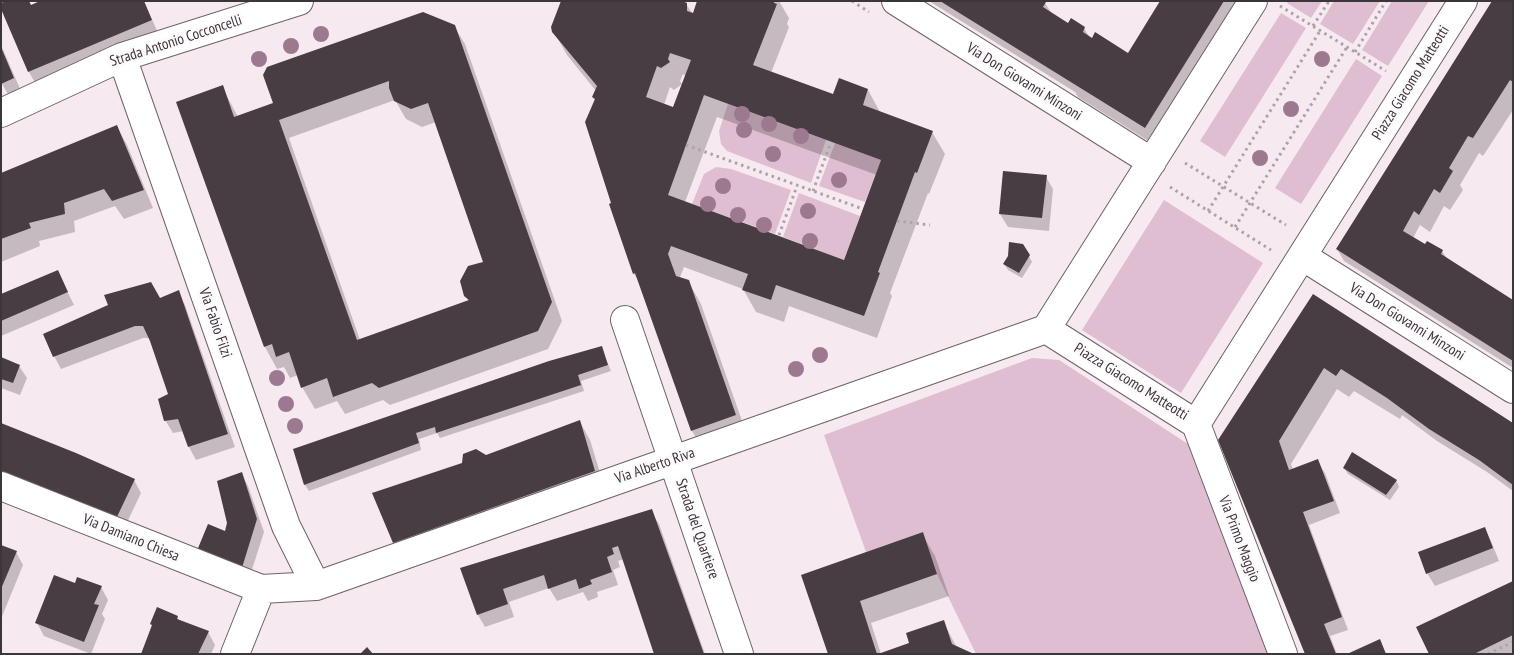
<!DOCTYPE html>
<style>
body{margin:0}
#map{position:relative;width:1514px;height:655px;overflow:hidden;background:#f6e9f0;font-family:"PT Sans Narrow",sans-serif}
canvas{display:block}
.frame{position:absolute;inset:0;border:2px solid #3b3639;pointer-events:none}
</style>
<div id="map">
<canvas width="1514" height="655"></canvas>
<div class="frame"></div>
</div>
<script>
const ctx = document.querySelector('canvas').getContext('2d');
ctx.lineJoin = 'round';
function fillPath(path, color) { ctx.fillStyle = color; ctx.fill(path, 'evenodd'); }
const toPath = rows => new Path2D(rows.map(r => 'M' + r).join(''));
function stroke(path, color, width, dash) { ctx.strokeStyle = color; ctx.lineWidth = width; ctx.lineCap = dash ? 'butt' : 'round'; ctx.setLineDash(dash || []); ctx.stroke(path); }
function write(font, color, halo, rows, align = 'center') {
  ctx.font = font + ' "PT Sans Narrow",sans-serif'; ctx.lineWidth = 5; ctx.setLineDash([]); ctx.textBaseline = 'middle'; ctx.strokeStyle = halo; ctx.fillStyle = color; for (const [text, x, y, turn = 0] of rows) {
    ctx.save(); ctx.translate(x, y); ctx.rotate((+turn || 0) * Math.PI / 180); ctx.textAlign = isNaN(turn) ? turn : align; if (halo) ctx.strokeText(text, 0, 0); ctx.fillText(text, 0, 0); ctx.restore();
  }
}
const green = toPath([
 [1288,1,1322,1,1311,18,1287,3],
 [1334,1,1380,1,1353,44,1320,24],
 [1392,1,1429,1,1388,66,1362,50],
 [1281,13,1306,28,1225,157,1200,141],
 [1356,59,1382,76,1301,204,1275,188],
 [728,104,826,140,811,183,727,151,721,144,719,131],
 [835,143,881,160,865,202,819,186],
 [716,167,731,169,791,190,775,234,692,204,704,174],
 [799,193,860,216,844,260,783,237],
 [1164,200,1263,263,1181,393,1082,330],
 [1032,358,1059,360,1191,446,1270,654,976,654,937,574,923,532,866,552,824,435]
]);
const shadow = toPath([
 [43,1,144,1,158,33,39,90,29,72,1,6,31,6],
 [698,1,779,1,789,18,787,24,789,27,771,73,834,96,868,90,880,112,932,132,945,154,929,194,928,193,890,293,892,296,877,338,789,306,784,322,756,312,743,289,684,267,680,277,688,281,701,304,748,438,705,453,692,431,641,285,634,274,610,205,613,204,595,101,593,97,596,91,567,55,554,32,686,4,693,14],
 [683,74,686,76,674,109,664,105,670,87,674,90,682,84,680,81],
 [717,117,877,175,845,261,685,202],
 [929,1,1042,1,1045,3,1052,14,1068,25,1084,28,1090,38,1128,55,1162,1,1246,1,1155,145,1078,97,1075,92],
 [1513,1,1513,110,1483,156,1479,153,1460,185,1463,190,1450,210,1444,206,1430,232,1420,225,1413,238,1425,245,1442,251,1448,260,1513,302,1513,368,1344,261,1337,249],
 [454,26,465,44,562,321,548,349,390,405,383,400,345,414,337,401,315,409,302,387,298,375,290,378,284,367,277,369,265,347,178,103,222,87,238,117,275,104],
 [395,100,406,119,422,127,436,122,484,262,465,295,469,302,360,340,289,138],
 [1,45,21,91,9,96,1,82],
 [117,127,127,145,153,208,124,219,115,206,74,221,75,232,39,241,40,246,1,262,1,174],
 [1046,177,1053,189,1049,231,1008,227,1000,214],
 [1023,245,1032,262,1022,278,1008,270,1004,264],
 [57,271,74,305,1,336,1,296],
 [178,292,185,305,235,447,196,460,189,447,184,431,173,433,165,420,170,394,149,338,143,338,61,369,54,356,160,299],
 [1313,296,1513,424,1513,491,1487,472,1437,441,1402,415,1400,419,1354,391,1349,397,1337,389,1291,464,1293,470,1317,461,1325,473,1340,513,1309,525,1348,630,1330,636,1337,654,1307,654,1220,440],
 [601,347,611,371,581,381,584,391,440,438,437,433,419,439,421,450,309,491,305,485,295,449],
 [1,359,19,366,27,378,20,395,1,388],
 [580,422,590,440,605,489,405,560,394,542,463,464],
 [1344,468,1396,480,1399,487,1390,500,1348,474],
 [241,473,248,486,264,532,248,582,226,532],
 [134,480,141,493,122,533,1,481],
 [651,511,659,524,705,654,656,654,624,559,618,561,620,567,613,570,618,585,597,592,598,597,588,601,583,592,557,601,549,588,509,602,514,617,485,627,478,615,462,568],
 [1484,528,1491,541,1499,561,1435,586,1427,573],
 [922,534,935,556,949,596,871,623,881,654,911,644,943,621,957,648,971,654,829,654,802,576],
 [1,547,16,552,23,565,1,619],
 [1513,582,1513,654,1430,654],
 [76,585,101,587,108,600,102,614,105,619,91,654,44,636,37,623],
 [177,617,180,621,208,632,215,645,211,654,143,654,153,627,151,624]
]);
const building = toPath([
 [6,1,29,1,31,5,40,1,144,1,152,20,28,72,1,9,1,3],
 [561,1,682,1,687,3,687,11,693,13,697,1,774,1,774,3,777,4,753,65,833,94,839,78,868,89,863,105,933,131,917,173,915,172,878,272,880,273,864,316,776,285,771,300,742,290,748,274,671,246,668,254,676,276,689,280,736,415,691,431,635,273,633,274,609,204,611,203,585,122,595,99,592,97,597,86,552,32,551,27],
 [670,53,691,60,673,107,646,97,657,66,661,68,670,62,668,59],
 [704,95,881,160,844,260,668,195],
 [940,1,1045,1,1046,2,1043,7,1068,23,1071,18,1085,27,1083,32,1092,38,1095,32,1128,53,1160,1,1224,1,1145,128],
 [1492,1,1513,1,1513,82,1510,80,1473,138,1468,136,1449,168,1453,171,1440,193,1434,189,1419,215,1414,211,1403,231,1425,244,1427,241,1443,250,1441,254,1513,300,1513,361,1336,249],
 [423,12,455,25,552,302,538,331,379,388,372,383,333,397,327,378,301,388,289,352,276,357,272,344,264,347,176,102,223,85,234,117,273,103,263,75,267,67],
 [389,81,389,88,394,101,411,109,428,103,483,262,468,266,460,281,464,296,469,300,357,340,279,120],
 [1,47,14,78,1,84],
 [117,125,144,190,112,201,104,189,64,203,65,214,29,223,31,228,1,239,1,173],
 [1003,171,1047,175,1042,218,999,214],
 [1009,242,1023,244,1030,255,1019,273,1003,264,1008,256],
 [58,270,68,292,1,321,1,294],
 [151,282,160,298,179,290,228,434,188,447,178,419,164,421,158,399,168,394,150,341,143,326,135,326,53,357,43,334,108,305,104,295],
 [1313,294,1513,423,1513,485,1479,460,1429,429,1387,398,1341,369,1336,376,1324,368,1279,441,1289,470,1318,459,1334,501,1303,512,1342,617,1324,624,1336,654,1305,654,1218,440],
 [602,346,608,365,578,375,581,385,436,433,435,427,416,433,419,443,304,485,293,449,549,361],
 [1,357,20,365,13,383,1,379],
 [580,420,595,471,393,543,372,493,462,463,463,454,476,449,486,455],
 [1,423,76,453,135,479,115,521,1,473],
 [1352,452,1397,480,1386,495,1343,468],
 [242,472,257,519,241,571,196,553,208,524,225,531,227,523,217,481],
 [652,509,704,654,654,654,618,546,612,548,614,554,607,557,612,572,590,580,592,584,579,589,576,579,548,589,544,575,503,589,508,604,477,615,460,568],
 [1485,527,1493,548,1426,574,1418,552],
 [923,532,937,574,860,601,877,654,828,654,801,575],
 [1,545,17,551,1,589],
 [54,575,75,583,77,577,102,586,94,604,99,605,84,642,35,623],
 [1513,581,1513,635,1474,654,1429,654,1416,627],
 [157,607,178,616,177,619,209,631,198,654,141,654,152,625,150,624],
 [944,620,952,644,974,654,878,654,909,643,906,633],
 [1380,639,1386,654,1347,654],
 [367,647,373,654,360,654]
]);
const path = toPath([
 [852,1,869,12],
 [1280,6,1386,71],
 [1313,26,1329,1],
 [1355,52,1386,1],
 [686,145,863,209],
 [1185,163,1286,225],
 [1170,187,1271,250],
 [813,191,831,142],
 [1208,211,1320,31],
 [897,221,930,225],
 [1235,227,1347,47],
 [779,235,797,186],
 [1488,654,1513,642]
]);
const street = toPath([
 [896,1,1152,162],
 [1253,1,1046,329,1196,424,1463,1],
 [122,57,286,526,316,586],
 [1,113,122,57,299,1],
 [1302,256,1513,389],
 [625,320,739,654],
 [1196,424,1283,654],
 [1,486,261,589,316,586,1046,329],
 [235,654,261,589]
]);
const trees = [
 [321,34],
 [291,46],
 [259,59],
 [1322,59],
 [1291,109],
 [742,114],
 [769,124],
 [744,130],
 [801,136],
 [773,154],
 [1260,158],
 [839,180],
 [723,186],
 [708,204],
 [808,211],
 [738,215],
 [764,225],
 [810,241],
 [820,355],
 [796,369],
 [277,378],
 [286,404],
 [295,426]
];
const streetNames = [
 ["Strada Antonio Cocconcelli",176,41,-18],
 ["Via Don Giovanni Minzoni",1024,82,32],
 ["Piazza Giacomo Matteotti",1411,83,-58],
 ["Via Don Giovanni Minzoni",1407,322,32],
 ["Via Fabio Filzi",215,323,71],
 ["Piazza Giacomo Matteotti",1131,382,32],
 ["Via Alberto Riva",655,466,-19],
 ["Strada del Quartiere",697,529,71],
 ["Via Damiano Chiesa",131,538,22],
 ["Via Primo Maggio",1239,539,69]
];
fillPath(green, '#e0bed1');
fillPath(shadow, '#0003');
fillPath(building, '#483d43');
stroke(street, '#6e6269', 30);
stroke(path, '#aca2a8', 3, [2.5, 4]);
stroke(street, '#fff', 28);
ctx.fillStyle = '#9d7990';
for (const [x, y] of trees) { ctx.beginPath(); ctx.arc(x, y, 8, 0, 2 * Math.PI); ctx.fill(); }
write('15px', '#3b3639', '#fef9fc', streetNames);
</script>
